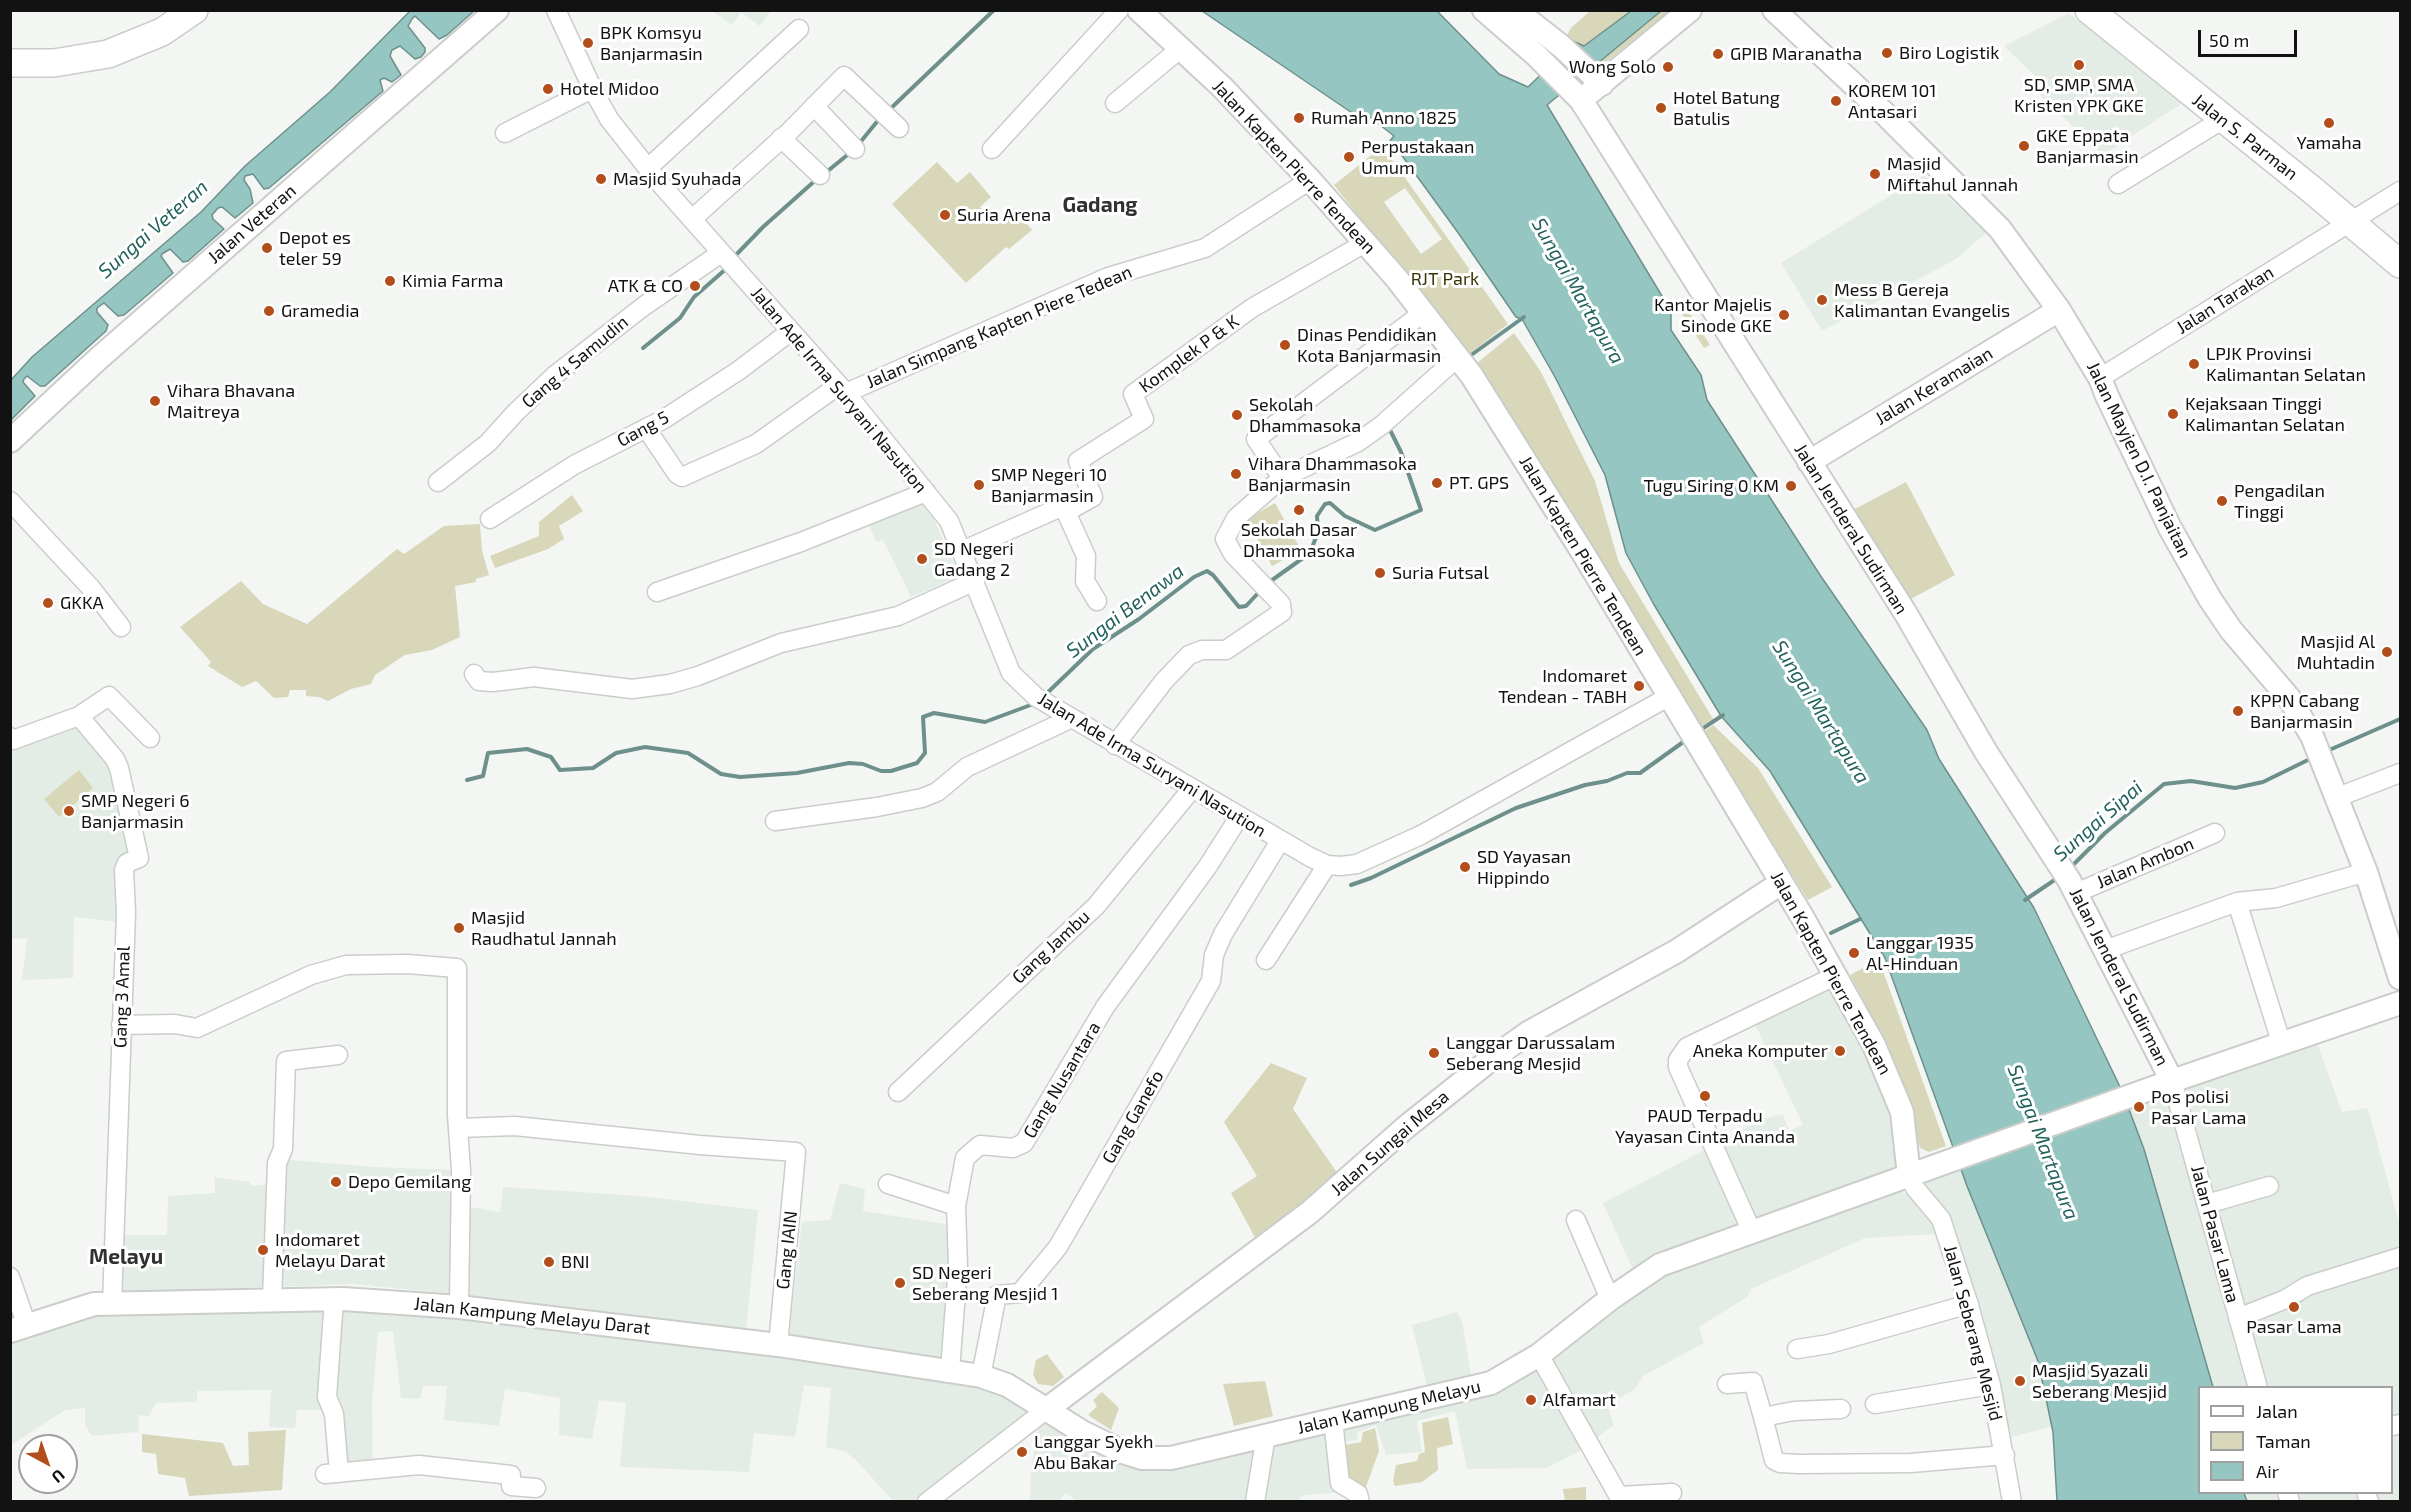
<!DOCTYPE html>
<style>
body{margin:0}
#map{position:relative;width:2411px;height:1512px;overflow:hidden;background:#f3f6f3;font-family:"Exo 2",sans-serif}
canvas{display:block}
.frame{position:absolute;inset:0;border:12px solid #111211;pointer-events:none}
.legend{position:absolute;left:2198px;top:1386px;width:195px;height:108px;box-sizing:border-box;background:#fff;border:2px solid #a0a0a0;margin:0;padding:8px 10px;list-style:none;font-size:18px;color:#111211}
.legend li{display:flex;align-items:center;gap:12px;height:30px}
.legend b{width:30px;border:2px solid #a0a0a0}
.north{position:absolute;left:18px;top:1434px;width:60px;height:60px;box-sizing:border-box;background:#fff;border:2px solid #a0a0a0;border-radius:50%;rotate:140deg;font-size:16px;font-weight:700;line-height:24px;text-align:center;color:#111211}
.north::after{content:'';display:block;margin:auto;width:21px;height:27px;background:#b24e1b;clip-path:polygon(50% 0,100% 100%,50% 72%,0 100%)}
.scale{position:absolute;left:2198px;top:30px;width:99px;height:27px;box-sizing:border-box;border:3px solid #111211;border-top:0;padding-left:8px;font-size:18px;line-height:21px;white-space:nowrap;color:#111211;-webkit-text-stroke:4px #fff;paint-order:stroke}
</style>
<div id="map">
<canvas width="2411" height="1512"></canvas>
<div class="frame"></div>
<ul class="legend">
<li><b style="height:8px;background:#fff"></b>Jalan</li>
<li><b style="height:16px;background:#d8d7ba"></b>Taman</li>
<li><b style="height:16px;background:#96c6c1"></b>Air</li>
</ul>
<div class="north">U</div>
<div class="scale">50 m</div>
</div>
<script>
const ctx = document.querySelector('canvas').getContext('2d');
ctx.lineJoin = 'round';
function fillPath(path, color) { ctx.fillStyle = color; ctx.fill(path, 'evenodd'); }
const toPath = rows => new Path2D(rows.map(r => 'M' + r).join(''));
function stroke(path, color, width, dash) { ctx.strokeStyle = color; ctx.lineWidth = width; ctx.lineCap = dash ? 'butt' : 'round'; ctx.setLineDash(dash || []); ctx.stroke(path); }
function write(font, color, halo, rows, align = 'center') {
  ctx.font = font + ' "Exo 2",sans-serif'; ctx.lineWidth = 6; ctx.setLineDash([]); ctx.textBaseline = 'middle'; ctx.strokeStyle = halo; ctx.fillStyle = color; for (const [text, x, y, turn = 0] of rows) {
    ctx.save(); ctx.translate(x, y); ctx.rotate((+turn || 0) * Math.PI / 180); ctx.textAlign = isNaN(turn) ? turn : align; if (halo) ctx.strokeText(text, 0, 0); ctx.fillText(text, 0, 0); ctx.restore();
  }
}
const built = toPath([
 [712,11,771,11,760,26,741,12,732,25],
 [2069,13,2181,104,2103,155,2040,95,2043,84,2004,46],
 [1924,175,1986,233,1956,259,1822,331,1781,263],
 [923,496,960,576,911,597,883,540,876,542,867,519],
 [82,721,114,760,136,855,119,922,74,917,73,978,22,980,27,939,11,938,10,744],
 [1831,981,1880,1074,1898,1158,1895,1172,1633,1270,1603,1203,1764,1119,1783,1114,1789,1131,1803,1125,1752,1018],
 [2316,1040,2342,1112,2368,1108,2400,1227,2400,1501,2241,1501,2238,1493,2392,1492,2392,1388,2210,1387,2144,1147,2125,1102],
 [278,1159,374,1167,453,1170,454,1204,500,1212,503,1187,640,1196,758,1210,746,1331,485,1297,353,1284,120,1293,120,1235,167,1235,168,1196,215,1193,215,1177,249,1182,252,1186,276,1183],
 [1974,1162,2073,1421,2008,1438,1957,1240,1911,1185],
 [840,1183,865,1189,863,1211,951,1225,943,1359,846,1342,789,1335,802,1222,830,1220],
 [1899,1191,1916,1198,1931,1208,1938,1234,1865,1238,1751,1289,1747,1297,1699,1327,1704,1343,1643,1376,1635,1389,1607,1405,1614,1425,1578,1452,1546,1468,1467,1469,1455,1411,1417,1421,1422,1452,1386,1455,1376,1425,1358,1432,1357,1440,1337,1443,1334,1493,1303,1495,1298,1501,1078,1502,1066,1493,1059,1501,1030,1502,1031,1470,1039,1421,1045,1418,1138,1465,1460,1398,1666,1271],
 [373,1303,966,1377,1040,1409,920,1501,893,1501,855,1459,844,1451,826,1447,831,1388,804,1385,795,1437,754,1433,749,1472,620,1467,626,1403,599,1400,592,1439,559,1435,560,1398,505,1389,499,1426,444,1420,447,1386,423,1386,420,1399,401,1398,393,1331,378,1332,372,1405,373,1464,342,1467,331,1410,297,1410,295,1428,269,1427,271,1390,197,1391,197,1402,156,1403,149,1416,139,1415,138,1432,92,1436,85,1426,85,1408,65,1410,11,1445,11,1336,117,1309],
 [1457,1312,1462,1321,1472,1381,1428,1390,1412,1325]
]);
const green = toPath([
 [1611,10,1672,11,1603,64,1596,63,1566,37,1571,28,1590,11],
 [1379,149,1394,162,1508,324,1468,355,1334,185],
 [1405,188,1442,239,1421,254,1384,202],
 [937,162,957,183,970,172,991,197,980,207,994,223,1013,208,1032,230,1009,249,1006,247,966,283,892,204],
 [1688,311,1710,345,1704,348,1682,314],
 [1514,333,1541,372,1595,481,1619,563,1713,719,1697,729,1530,445,1477,363],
 [1906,482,1955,575,1911,599,1853,510],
 [572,495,583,511,559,526,564,539,548,549,495,568,490,556,539,536,539,522],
 [1275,503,1301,550,1272,566,1247,519],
 [480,524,482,551,489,575,476,579,476,582,455,586,460,637,432,650,405,655,375,675,371,684,351,689,328,701,319,697,306,696,306,690,290,690,288,697,274,698,256,681,242,687,208,666,211,662,180,627,241,581,263,604,307,624,397,549,404,554,444,526],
 [1713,725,1758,768,1832,887,1808,900,1702,733],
 [79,770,93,788,59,817,44,799],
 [1879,960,1946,1146,1929,1152,1920,1148,1886,1042,1850,975],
 [1271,1063,1307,1078,1293,1109,1340,1177,1258,1243,1231,1193,1257,1176,1224,1122],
 [1047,1354,1064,1377,1053,1386,1038,1384,1033,1375,1036,1360],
 [1265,1381,1273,1416,1234,1426,1223,1384],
 [1102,1392,1119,1408,1111,1430,1088,1415,1097,1406,1093,1400],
 [1448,1417,1453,1444,1437,1448,1438,1470,1422,1482,1395,1486,1393,1481,1396,1465,1417,1461,1419,1454,1425,1452,1422,1423],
 [1375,1428,1379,1451,1363,1495,1344,1481,1345,1445,1361,1442,1363,1432],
 [286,1430,282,1490,189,1496,185,1478,158,1474,156,1454,142,1452,142,1434,223,1443,233,1466,249,1465,248,1432],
 [1586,1487,1586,1501,1565,1501,1563,1489]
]);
const water = toPath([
 [410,11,474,11,447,35,439,39,415,16,412,19,408,26,425,48,425,52,421,57,415,59,400,46,392,50,390,56,401,75,392,82,384,78,380,80,383,91,269,188,264,189,253,174,245,176,244,180,250,189,253,203,235,218,222,207,218,208,212,215,213,219,224,229,188,261,183,262,170,249,162,254,161,256,173,273,124,315,118,316,104,303,97,308,97,312,108,325,106,331,45,386,40,386,27,376,24,379,23,382,35,396,11,420,11,380,32,357,201,212,245,166,330,92,410,11],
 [1202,11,1437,11,1499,74,1528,87,1575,42,1584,46,1631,11,1661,11,1547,105,1671,311,1671,330,1701,375,1707,400,1820,575,1927,730,1939,759,2034,908,2122,1091,2144,1149,2213,1387,2200,1388,2200,1492,2244,1493,2247,1501,2057,1501,2053,1432,2038,1361,1967,1186,1885,958,1770,771,1721,716,1653,603,1626,553,1605,475,1555,377,1522,319,1516,317,1459,234,1403,157,1389,142,1394,136,1366,114,1361,119,1202,11]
]);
const stream = toPath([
 [888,111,994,10],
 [858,145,880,118],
 [824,174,851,152],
 [734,257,763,227,818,178],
 [643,348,680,318,694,297,727,268],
 [1467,358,1524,317],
 [1268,583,1310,553,1318,532,1317,516,1325,504,1330,503,1345,516,1375,530,1421,510,1401,452,1389,428],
 [1044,696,1093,649,1139,619,1194,577,1207,571,1213,575,1239,607,1246,606,1261,590],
 [1699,731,1723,715],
 [2327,751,2400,719],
 [467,780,483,776,488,753,527,749,551,757,560,770,593,768,616,753,645,747,688,753,721,774,740,777,797,773,849,763,863,764,881,771,891,771,917,763,925,753,923,717,934,713,985,722,1036,703],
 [2069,869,2105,833,2164,784,2191,781,2235,788,2263,782,2312,758],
 [1351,885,1371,878,1516,808,1585,785,1607,781,1627,773,1640,773,1686,740],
 [2025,900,2059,877],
 [1831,933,1860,919]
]);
const minor = toPath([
 [556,10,593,90,609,119,657,180,846,393,949,521,1011,673,1036,697,1310,857,1327,865,1341,866,1357,864,1421,835,1668,697],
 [1115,103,1181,48],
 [814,106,855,149],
 [505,133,592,89],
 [781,138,820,175],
 [992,149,1119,10],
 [648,168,799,29],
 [2118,184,2220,121,2232,127],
 [692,219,788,133,844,76,899,128],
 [2100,378,2400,191],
 [846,393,1108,277,1205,248,1310,180],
 [646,428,677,474,682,477,756,444,839,385],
 [1282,478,1256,439,1424,312],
 [438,482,488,443,515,413,555,375,644,306,721,253],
 [10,501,91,588,121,627],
 [1066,512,1093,497,1078,461,1144,419,1133,394,1252,308,1365,243],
 [490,519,574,465,664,419,738,371,791,331],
 [962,551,1061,507,1066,512,1086,556,1085,581,1097,601],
 [657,592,801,542,926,492],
 [474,674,479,681,493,682,534,677,632,689,670,684,698,676,781,643,898,616,975,581],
 [79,716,115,759,119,768,139,858,127,863,124,870,126,913,112,1304],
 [10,737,13,740,79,716,109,696,150,738],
 [1115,745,1164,681,1189,655,1202,650,1226,650,1282,612,1281,604,1233,554,1225,539,1236,518,1282,478,1358,442,1382,425,1458,357],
 [2338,797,2400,773],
 [775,821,877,807,922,798,937,792,967,767,1072,718],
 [2076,893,2215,833],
 [2237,902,2282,1045],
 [2105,950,2237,902,2276,898,2366,872],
 [1266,960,1327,865],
 [121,1025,175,1024,197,1028,311,975,346,965,407,964,457,968,457,1115,461,1170,459,1307],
 [2172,1081,2258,1388],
 [898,1092,1096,906,1191,790],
 [458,1128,515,1126,700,1145,796,1152,778,1345],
 [1909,1176,1915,1188,1941,1219,1968,1302,1991,1385,2012,1502],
 [888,1184,956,1206],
 [2207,1204,2269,1186],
 [1576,1220,1610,1299],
 [1752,1232,1678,1067,1678,1060,1687,1047,1835,976],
 [10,1277,27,1326],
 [272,1299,277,1163,283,1149,286,1061,338,1055],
 [334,1299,327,1397,334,1414,339,1473],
 [2238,1318,2286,1299,2307,1286,2400,1257],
 [1797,1349,1829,1344,1969,1304],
 [1539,1355,1622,1502],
 [950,1370,958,1266,956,1206,965,1158,980,1145,1013,1148,1024,1143,1105,1007,1208,866,1239,817],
 [981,1376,997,1295,1020,1293,1058,1247,1211,981,1214,955,1223,934,1280,841],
 [1727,1384,1753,1382,1763,1417],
 [1875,1404,1991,1385],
 [1841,1409,1794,1411,1763,1417,1774,1460,1780,1463,1800,1464,1911,1463,2005,1455],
 [1333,1420,1340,1483,1358,1494,1360,1502],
 [2392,1426,2400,1424],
 [325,1474,419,1465,511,1475,511,1486,536,1488],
 [2287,1492,2290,1502],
 [2366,1492,2369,1502],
 [1620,1496,1672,1493],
 [927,1502,1047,1409],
 [1255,1502,1266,1435]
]);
const major = toPath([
 [1139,10,1223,88,1310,180,1397,279,1472,376,1583,553,1803,918,1874,1045,1902,1112,1909,1176],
 [1484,10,1537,56,1581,100,1906,614,1986,752,2069,880,2172,1081],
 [1515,10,1561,46,1602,84],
 [1774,10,1883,112,2000,229,2059,310,2100,378,2107,396,2170,528,2210,599,2231,630,2289,698,2312,736,2366,872,2400,978],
 [1581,100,1690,10],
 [10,441,98,359,497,10],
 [1809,462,2059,310],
 [10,1331,94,1304,343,1299,459,1307,778,1345,981,1376,1007,1385,1084,1433,1123,1452,1142,1458,1171,1458,1491,1383,1539,1355,1610,1299,1660,1265,2172,1081,2400,1003],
 [1047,1409,1310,1212,1406,1127,1490,1060,1528,1033,1677,951,1781,883]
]);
const highway = toPath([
 [2089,10,2311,189,2400,264],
 [10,63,54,63,108,54,162,32,194,10]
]);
const markers = [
 [588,43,6,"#b24e1b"],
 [1887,53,6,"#b24e1b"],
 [1718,54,6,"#b24e1b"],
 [2079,65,6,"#b24e1b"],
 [1668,67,6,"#b24e1b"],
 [548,89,6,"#b24e1b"],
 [1836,101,6,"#b24e1b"],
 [1661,108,6,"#b24e1b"],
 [1299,118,6,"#b24e1b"],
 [2329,123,6,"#b24e1b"],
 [2024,146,6,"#b24e1b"],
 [1349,157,6,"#b24e1b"],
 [1875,174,6,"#b24e1b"],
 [601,179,6,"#b24e1b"],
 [945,215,6,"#b24e1b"],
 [267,248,6,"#b24e1b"],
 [390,281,6,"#b24e1b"],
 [695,286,6,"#b24e1b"],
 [1822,300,6,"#b24e1b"],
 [269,311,6,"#b24e1b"],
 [1784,315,6,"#b24e1b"],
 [1285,345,6,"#b24e1b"],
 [2194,364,6,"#b24e1b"],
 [155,401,6,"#b24e1b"],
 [2173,414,6,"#b24e1b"],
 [1237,415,6,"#b24e1b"],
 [1236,474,6,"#b24e1b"],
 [1437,483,6,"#b24e1b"],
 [979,485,6,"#b24e1b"],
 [1791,486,6,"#b24e1b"],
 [2222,501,6,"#b24e1b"],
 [1299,510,6,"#b24e1b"],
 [922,559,6,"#b24e1b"],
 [1380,573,6,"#b24e1b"],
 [48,603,6,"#b24e1b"],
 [2387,652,6,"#b24e1b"],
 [1639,686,6,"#b24e1b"],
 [2238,711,6,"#b24e1b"],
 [69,811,6,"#b24e1b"],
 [1465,867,6,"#b24e1b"],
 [459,928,6,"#b24e1b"],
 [1854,953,6,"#b24e1b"],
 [1840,1051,6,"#b24e1b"],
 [1434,1053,6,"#b24e1b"],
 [1705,1096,6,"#b24e1b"],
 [2139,1107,6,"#b24e1b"],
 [336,1182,6,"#b24e1b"],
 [263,1250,6,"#b24e1b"],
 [549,1262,6,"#b24e1b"],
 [900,1283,6,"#b24e1b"],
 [2294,1307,6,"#b24e1b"],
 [2020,1381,6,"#b24e1b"],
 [1531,1400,6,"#b24e1b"],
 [1022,1452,6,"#b24e1b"]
];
const poiNames = [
 ["BPK Komsyu",600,33],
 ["Banjarmasin",600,54],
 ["Biro Logistik",1899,53],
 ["GPIB Maranatha",1730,54],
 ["Wong Solo",1656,67,"right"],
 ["SD, SMP, SMA",2079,85,"center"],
 ["Kristen YPK GKE",2079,106,"center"],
 ["Hotel Midoo",560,89],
 ["KOREM 101",1848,91],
 ["Antasari",1848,112],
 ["Hotel Batung",1673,98],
 ["Batulis",1673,119],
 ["Rumah Anno 1825",1311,118],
 ["GKE Eppata",2036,136],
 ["Banjarmasin",2036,157],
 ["Yamaha",2329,143,"center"],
 ["Perpustakaan",1361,147],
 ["Umum",1361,168],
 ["Masjid",1887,164],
 ["Miftahul Jannah",1887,185],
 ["Masjid Syuhada",613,179],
 ["Suria Arena",957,215],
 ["Depot es",279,238],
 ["teler 59",279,259],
 ["Kimia Farma",402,281],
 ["ATK & CO",683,286,"right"],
 ["Mess B Gereja",1834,290],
 ["Kalimantan Evangelis",1834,311],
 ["Kantor Majelis",1772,305,"right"],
 ["Sinode GKE",1772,326,"right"],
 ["Gramedia",281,311],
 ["Dinas Pendidikan",1297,335],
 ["Kota Banjarmasin",1297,356],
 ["LPJK Provinsi",2206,354],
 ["Kalimantan Selatan",2206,375],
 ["Vihara Bhavana",167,391],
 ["Maitreya",167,412],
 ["Kejaksaan Tinggi",2185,404],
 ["Kalimantan Selatan",2185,425],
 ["Sekolah",1249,405],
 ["Dhammasoka",1249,426],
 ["Vihara Dhammasoka",1248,464],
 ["Banjarmasin",1248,485],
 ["SMP Negeri 10",991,475],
 ["Banjarmasin",991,496],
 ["PT. GPS",1449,483],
 ["Tugu Siring 0 KM",1779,486,"right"],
 ["Pengadilan",2234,491],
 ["Tinggi",2234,512],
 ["Sekolah Dasar",1299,530,"center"],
 ["Dhammasoka",1299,551,"center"],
 ["SD Negeri",934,549],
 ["Gadang 2",934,570],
 ["Suria Futsal",1392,573],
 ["GKKA",60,603],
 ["Masjid Al",2375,642,"right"],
 ["Muhtadin",2375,663,"right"],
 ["Indomaret",1627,676,"right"],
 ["Tendean - TABH",1627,697,"right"],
 ["KPPN Cabang",2250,701],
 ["Banjarmasin",2250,722],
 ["SMP Negeri 6",81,801],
 ["Banjarmasin",81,822],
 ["SD Yayasan",1477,857],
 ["Hippindo",1477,878],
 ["Masjid",471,918],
 ["Raudhatul Jannah",471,939],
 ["Langgar 1935",1866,943],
 ["Al-Hinduan",1866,964],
 ["Langgar Darussalam",1446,1043],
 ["Seberang Mesjid",1446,1064],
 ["Aneka Komputer",1828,1051,"right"],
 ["Pos polisi",2151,1097],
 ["Pasar Lama",2151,1118],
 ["PAUD Terpadu",1705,1116,"center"],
 ["Yayasan Cinta Ananda",1705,1137,"center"],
 ["Depo Gemilang",348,1182],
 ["Indomaret",275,1240],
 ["Melayu Darat",275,1261],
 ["BNI",561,1262],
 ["SD Negeri",912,1273],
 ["Seberang Mesjid 1",912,1294],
 ["Pasar Lama",2294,1327,"center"],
 ["Masjid Syazali",2032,1371],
 ["Seberang Mesjid",2032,1392],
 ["Alfamart",1543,1400],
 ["Langgar Syekh",1034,1442],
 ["Abu Bakar",1034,1463]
];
const streetNames = [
 ["Jalan S. Parman",2245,137,38],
 ["Jalan Kapten Pierre Tendean",1294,167,47],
 ["Jalan Veteran",252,224,-41],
 ["Jalan Tarakan",2225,300,-32],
 ["Jalan Simpang Kapten Piere Tedean",999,327,-23],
 ["Komplek P & K",1189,354,-36],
 ["Gang 4 Samudin",575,362,-40],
 ["Jalan Keramaian",1934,386,-31],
 ["Jalan Ade Irma Suryani Nasution",839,390,50],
 ["Gang 5",643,429,-28],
 ["Jalan Mayjen D.I. Panjaitan",2139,460,64],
 ["Jalan Jenderal Sudirman",1851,529,58],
 ["Jalan Kapten Pierre Tendean",1583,556,59],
 ["Jalan Ade Irma Suryani Nasution",1152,765,31],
 ["Jalan Ambon",2145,863,-23],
 ["Gang Jambu",1051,947,-43],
 ["Jalan Kapten Pierre Tendean",1831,973,61],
 ["Jalan Jenderal Sudirman",2119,977,63],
 ["Gang 3 Amal",122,997,-88],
 ["Gang Nusantara",1062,1080,-59],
 ["Gang Ganefo",1133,1117,-60],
 ["Jalan Sungai Mesa",1390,1143,-41],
 ["Jalan Pasar Lama",2215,1234,75],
 ["Gang IAIN",787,1250,-84],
 ["Jalan Kampung Melayu Darat",532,1316,6],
 ["Jalan Seberang Mesjid",1973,1333,75],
 ["Jalan Kampung Melayu",1389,1407,-13]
];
const parkNames = [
 ["RJT Park",1445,279]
];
const waterNames = [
 ["Sungai Veteran",153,229,-41],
 ["Sungai Martapura",1578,291,60],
 ["Sungai Benawa",1125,611,-37],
 ["Sungai Martapura",1821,712,58],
 ["Sungai Sipai",2098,821,-41],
 ["Sungai Martapura",2043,1142,69]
];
const quarterNames = [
 ["Gadang",1100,205],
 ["Melayu",126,1257]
];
fillPath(built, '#e4ede5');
fillPath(green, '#d8d7ba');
fillPath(water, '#96c6c1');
stroke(water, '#6e908c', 1.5);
stroke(stream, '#6e908c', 4);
stroke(minor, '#cacdca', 21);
stroke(major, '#cacdca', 26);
stroke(highway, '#cacdca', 30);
stroke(minor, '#fff', 18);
stroke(major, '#fff', 22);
stroke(highway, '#fff', 27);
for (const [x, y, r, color] of markers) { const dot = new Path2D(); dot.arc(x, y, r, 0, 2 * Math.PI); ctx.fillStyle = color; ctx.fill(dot); stroke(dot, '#fff', 2); }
write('18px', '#111211', '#fff', poiNames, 'left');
write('18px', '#111211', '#fff', streetNames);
write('18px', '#393605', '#fff', parkNames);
write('italic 20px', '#22625d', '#fff', waterNames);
write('bold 21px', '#303230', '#fff', quarterNames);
</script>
